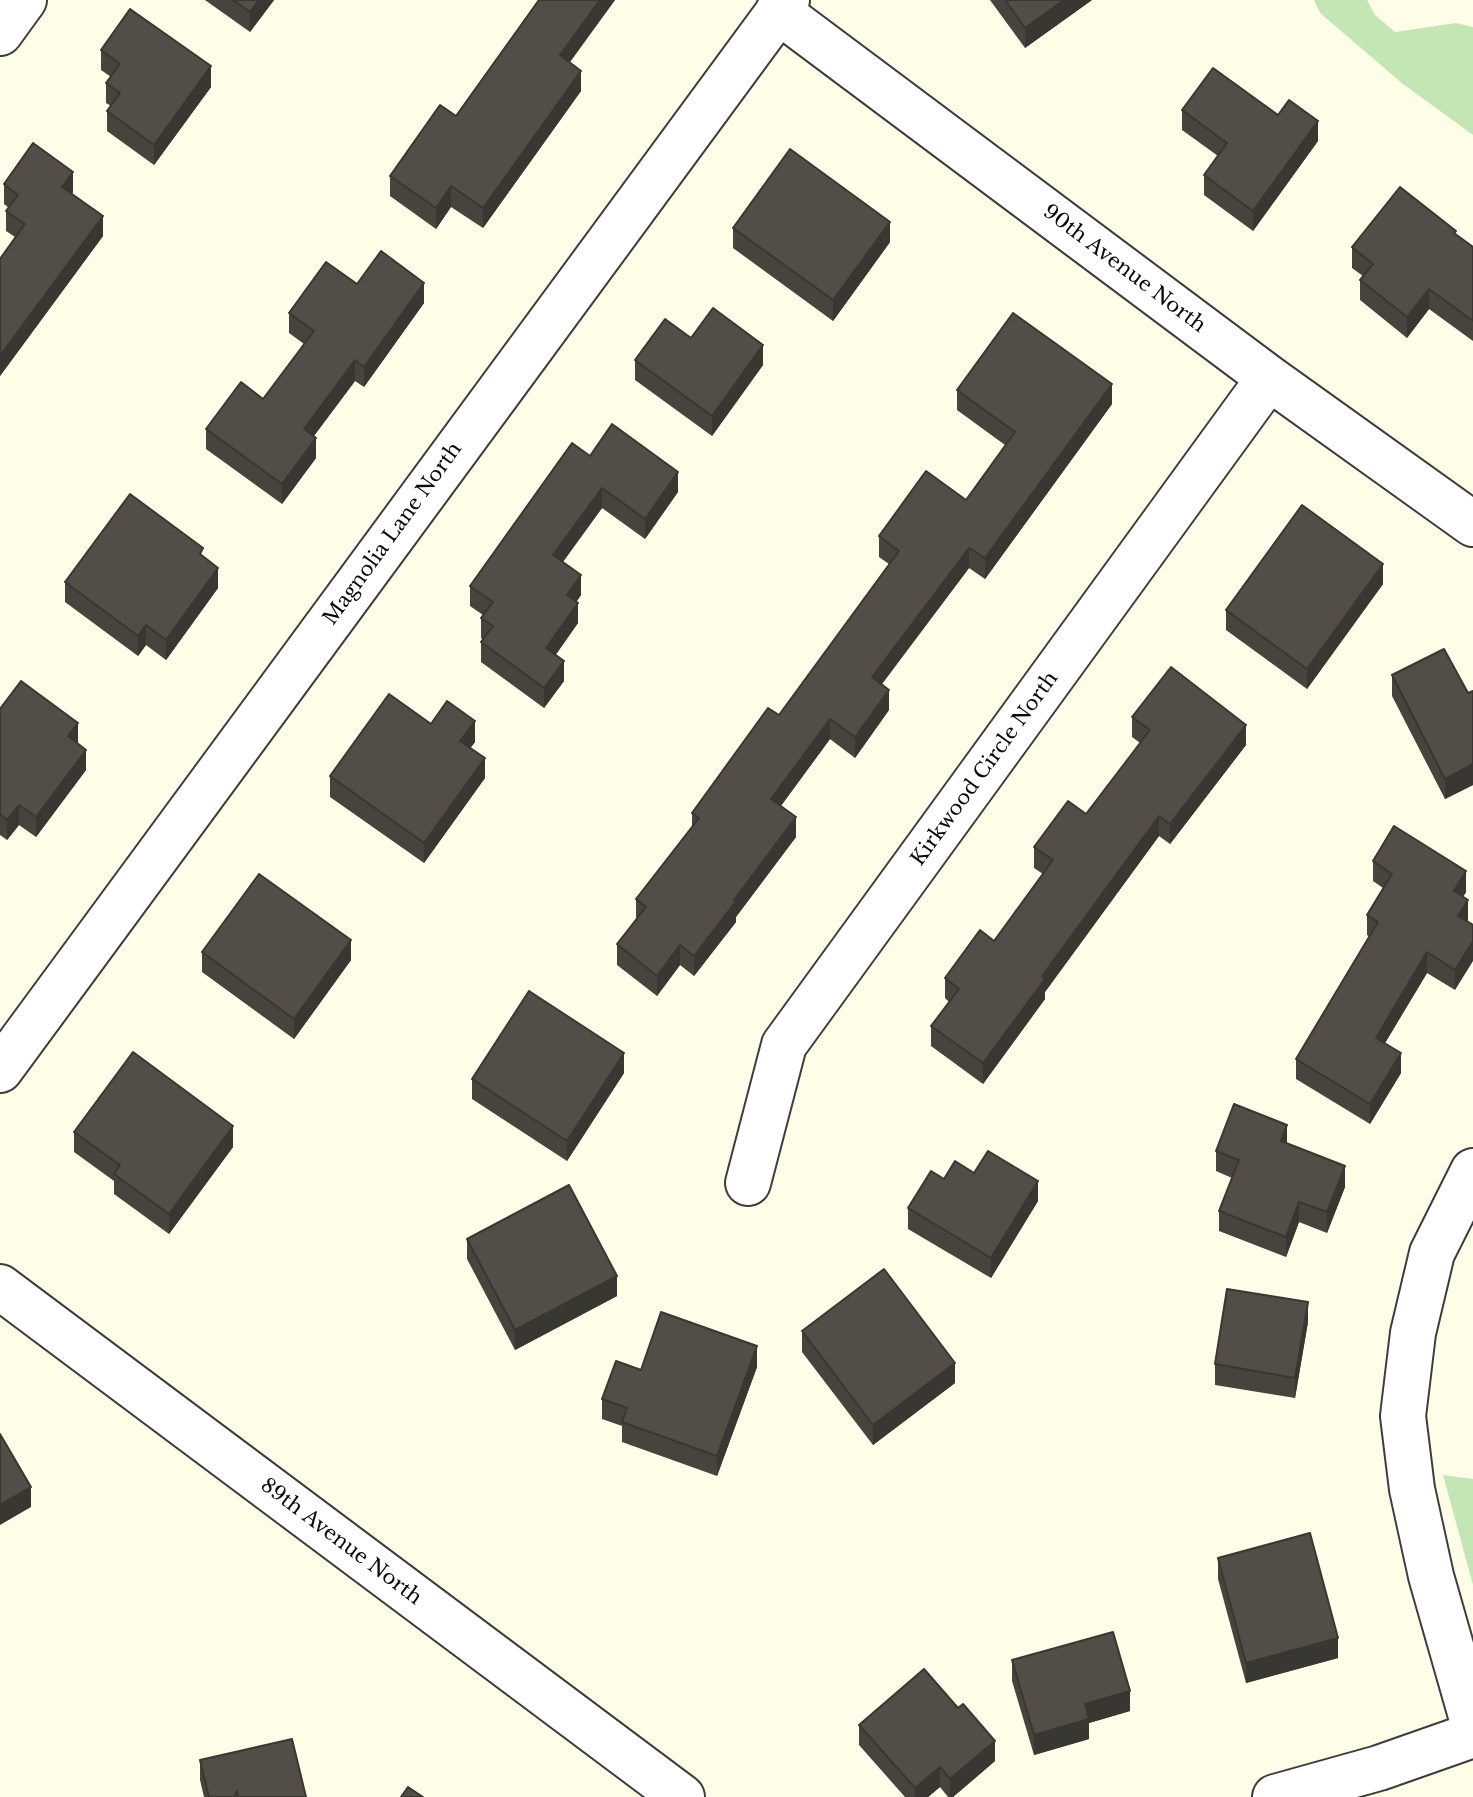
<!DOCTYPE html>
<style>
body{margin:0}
canvas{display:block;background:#fefee8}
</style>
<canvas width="1473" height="1797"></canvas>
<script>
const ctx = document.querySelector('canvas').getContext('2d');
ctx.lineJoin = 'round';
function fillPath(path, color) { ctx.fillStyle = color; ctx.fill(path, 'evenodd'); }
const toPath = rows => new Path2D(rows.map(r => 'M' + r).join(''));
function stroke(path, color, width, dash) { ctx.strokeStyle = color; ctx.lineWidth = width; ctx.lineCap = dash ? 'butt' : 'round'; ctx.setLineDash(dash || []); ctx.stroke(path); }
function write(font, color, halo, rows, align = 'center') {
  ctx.font = font + ' "Libre Baskerville",serif'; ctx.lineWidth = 8; ctx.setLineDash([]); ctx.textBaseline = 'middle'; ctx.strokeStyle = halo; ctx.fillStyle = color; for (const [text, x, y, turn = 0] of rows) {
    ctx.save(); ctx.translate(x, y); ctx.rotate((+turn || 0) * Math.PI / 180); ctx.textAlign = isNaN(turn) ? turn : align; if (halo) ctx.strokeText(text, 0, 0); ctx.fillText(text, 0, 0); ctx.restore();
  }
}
const green = toPath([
 [1314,0,1367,0,1375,15,1395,32,1456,23,1473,27,1473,135,1403,84,1320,13],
 [1443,1475,1473,1479,1473,1585]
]);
const minor = toPath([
 [778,11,1269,378,1473,524],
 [0,33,24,0],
 [0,1070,787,0],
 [1473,1171,1432,1253,1413,1333,1403,1416,1412,1489,1431,1576,1473,1723],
 [748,1183,784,1045,1269,378],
 [0,1287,682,1797],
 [1275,1797,1379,1768,1473,1735]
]);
const wall = toPath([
 [205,0,274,0,250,32],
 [539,0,615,0,569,62,581,91,483,228,451,207,436,229,390,196,390,176,456,116],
 [990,0,1092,0,1025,48],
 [101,50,211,87,154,165,107,131,107,111,111,106,106,103,106,83,111,77,101,70],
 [1182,110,1278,115,1318,141,1253,231,1204,195,1204,175,1218,156,1182,130],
 [4,184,73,192,72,194,103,236,0,376,0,259,15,237,6,231,6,211,9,208,4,204],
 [733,228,890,242,833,321,733,248],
 [1456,235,1473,247,1473,341,1429,309,1407,338,1360,300,1360,280,1363,276,1352,268,1352,247],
 [357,284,424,303,364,387,355,381,314,436,316,458,282,504,206,449,206,429,263,399,304,344,289,333,289,313],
 [691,338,763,365,712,436,635,380,635,360],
 [957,390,1112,404,985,579,969,568,882,684,889,710,855,758,830,739,781,806,796,837,736,917,736,922,694,976,680,965,657,996,617,965,617,944,636,919,636,899,692,828,692,813,779,715,889,564,879,557,879,536,966,500,1005,445,957,410],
 [590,456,678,492,645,539,602,508,563,562,581,595,576,602,578,623,555,655,564,681,544,708,481,662,481,642,483,640,481,638,481,618,483,615,470,606,470,586],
 [203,556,218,588,166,660,146,645,138,656,65,602,65,582],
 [1383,584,1307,689,1226,630,1226,610],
 [1392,675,1468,693,1473,691,1473,785,1445,799,1392,696],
 [0,709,78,744,86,770,36,837,19,825,7,840,0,835],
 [1132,717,1246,745,1170,844,1159,836,1045,992,1045,999,983,1084,931,1046,931,1026,949,1002,945,998,945,978,994,941,1043,874,1034,868,1034,847,1086,814,1140,743,1132,737],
 [431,724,475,742,470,748,485,778,424,863,330,797,330,776],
 [1373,861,1466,892,1463,897,1468,920,1455,990,1427,973,1385,1043,1401,1073,1370,1124,1296,1079,1296,1059,1370,937,1367,935,1367,915,1383,888,1373,881],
 [202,952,351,960,294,1039,202,972],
 [624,1073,567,1161,472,1099,472,1079],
 [74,1132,233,1147,169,1234,114,1194,114,1181,74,1152],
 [1287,1144,1345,1187,1327,1233,1299,1222,1286,1257,1219,1231,1219,1211,1232,1178,1216,1171,1216,1151],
 [974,1173,1038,1201,991,1278,908,1229,908,1208,944,1179],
 [467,1239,617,1296,515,1350,467,1259],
 [1308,1322,1295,1398,1215,1385,1215,1364],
 [802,1331,955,1383,873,1445,802,1352],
 [757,1367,717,1476,622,1442,622,1426,602,1419,602,1399,641,1370],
 [1218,1558,1338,1658,1246,1683,1218,1579],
 [1012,1660,1130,1711,1089,1723,1089,1739,1034,1755,1012,1681],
 [859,1725,995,1761,953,1797,948,1797,940,1787,928,1797,905,1797,859,1745],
 [200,1760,306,1797,204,1797,200,1780]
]);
const shadedWall = toPath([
 [259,0,274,0,250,32,250,12],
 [600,0,615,0,560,76,560,55],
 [1064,0,1092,0,1025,48,1025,28],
 [211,66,211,87,154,165,154,145],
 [581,71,581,91,483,228,483,208],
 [1318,121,1318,141,1253,231,1253,211],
 [73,172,73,192,62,207,62,187],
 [451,186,451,207,436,229,436,208],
 [103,216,103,236,0,376,0,356],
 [890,222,890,242,833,321,833,300],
 [424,283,424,303,364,387,364,367],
 [1429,289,1429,309,1407,338,1407,317],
 [763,345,763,365,712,436,712,416],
 [355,360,355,381,304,449,304,429],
 [1112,384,1112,404,985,579,985,558],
 [316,438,316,458,282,504,282,484],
 [678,472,678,492,645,539,645,519],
 [602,488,602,508,553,575,553,555],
 [969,548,969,568,872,697,872,677],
 [1383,564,1383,584,1307,689,1307,669],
 [218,568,218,588,166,660,166,640],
 [581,575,581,595,567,616,567,595],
 [578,603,578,623,546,669,546,648],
 [146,625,146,645,138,656,138,636],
 [564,661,564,681,544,708,544,688],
 [889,690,889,710,855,758,855,737],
 [830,719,830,739,771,819,771,799],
 [475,721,475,742,460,762,460,741],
 [78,723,78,743,68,736],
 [1246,725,1246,745,1170,844,1170,824],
 [86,750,86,770,36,837,36,817],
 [485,758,485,778,424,863,424,843],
 [1473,764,1473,785,1445,799,1445,779],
 [19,805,19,825,7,840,7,820],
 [1159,816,1159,836,1045,992,1045,999,983,1084,983,1063,1042,976],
 [796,817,796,837,736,917,736,922,694,976,694,956],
 [1466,871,1466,892,1454,911,1454,891],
 [1468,900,1468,920,1458,936,1458,916],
 [351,940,351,960,294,1039,294,1019],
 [1473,941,1473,961,1455,990,1455,970],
 [680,945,680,965,657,996,657,976],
 [1427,952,1427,973,1376,1058,1376,1038],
 [624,1053,624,1073,567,1161,567,1141],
 [1401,1053,1401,1073,1370,1124,1370,1104],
 [1287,1125,1287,1146,1281,1141],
 [233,1126,233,1147,169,1234,169,1214],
 [1345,1166,1345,1187,1327,1233,1327,1212],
 [1038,1181,1038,1201,991,1278,991,1258],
 [1299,1202,1299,1222,1286,1257,1286,1237],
 [617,1276,617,1296,515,1350,515,1330],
 [1308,1302,1308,1322,1295,1398,1295,1378],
 [757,1346,757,1367,717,1476,717,1456],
 [955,1363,955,1383,873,1445,873,1425],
 [31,1487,31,1507,0,1525,0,1505],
 [1338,1638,1338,1658,1246,1683,1246,1663],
 [1130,1691,1130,1711,1089,1723,1089,1739,1034,1755,1034,1735,1085,1704],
 [995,1741,995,1761,953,1797,950,1797,950,1779],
 [940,1767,940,1787,928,1797,915,1797,915,1788]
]);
const building = toPath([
 [233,0,259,0,250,12,233,0],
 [539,0,600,0,560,55,581,71,483,208,451,186,436,208,390,176,440,105,456,116,539,0],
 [1005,0,1064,0,1025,28,1005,0],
 [130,9,211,66,154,145,107,111,120,93,106,83,120,64,101,50,130,9],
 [1213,68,1278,115,1289,100,1318,121,1253,211,1204,175,1227,143,1182,110,1213,68],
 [33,143,73,172,62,187,103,216,0,356,0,259,25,224,6,211,18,195,4,184,33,143],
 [790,149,890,222,833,300,733,228,790,149],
 [1400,187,1456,231,1454,233,1473,247,1473,321,1429,289,1407,317,1360,280,1373,264,1352,247,1400,187],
 [381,251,424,283,364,367,355,360,304,429,316,438,282,484,206,429,241,382,263,399,314,331,289,313,326,262,357,284,381,251],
 [713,308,763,345,712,416,635,360,665,319,691,338,713,308],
 [1013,313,1112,384,985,558,969,548,872,677,889,690,855,737,830,719,771,799,796,817,734,900,736,901,694,956,680,945,657,976,617,944,646,907,636,899,699,818,692,813,768,708,779,715,899,551,879,536,926,471,966,500,1015,432,957,390,1013,313],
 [612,424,678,472,645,519,602,488,553,555,581,575,567,595,578,603,546,648,564,661,544,688,481,642,493,626,481,618,493,602,470,586,572,443,590,456,612,424],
 [130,494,203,548,200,554,218,568,166,640,146,625,138,636,65,582,130,494],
 [1302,505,1383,564,1307,669,1226,610,1302,505],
 [1444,649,1468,693,1473,691,1473,764,1445,779,1392,675,1444,649],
 [1171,667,1246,725,1170,824,1159,816,1042,976,1045,979,983,1063,931,1026,959,989,945,978,980,930,994,941,1053,860,1034,847,1068,801,1086,814,1150,730,1132,717,1171,667],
 [21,681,78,723,68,736,86,750,36,817,19,805,7,820,0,814,0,709,21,681],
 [389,694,431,724,447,701,475,721,460,741,485,758,424,843,330,776,389,694],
 [1394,826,1466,871,1454,891,1468,900,1458,916,1473,925,1473,941,1455,970,1427,952,1376,1038,1401,1053,1370,1104,1296,1059,1378,922,1367,915,1392,874,1373,861,1394,826],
 [259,874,351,940,294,1019,202,952,259,874],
 [529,991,624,1053,567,1141,472,1079,529,991],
 [133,1052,233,1126,169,1214,114,1174,120,1165,74,1132,133,1052],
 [1234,1104,1287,1125,1281,1141,1345,1166,1327,1212,1299,1202,1286,1237,1219,1211,1239,1160,1216,1151,1234,1104],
 [988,1151,1038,1181,991,1258,908,1208,931,1171,944,1179,955,1161,974,1173,988,1151],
 [569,1185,617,1276,515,1330,467,1239,569,1185],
 [884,1269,955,1363,873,1425,802,1331,884,1269],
 [1227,1289,1308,1302,1295,1378,1215,1364,1227,1289],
 [661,1312,757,1346,717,1456,622,1422,627,1408,602,1399,616,1361,641,1370,661,1312],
 [0,1434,31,1487,0,1505,0,1434],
 [1310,1533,1338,1638,1246,1663,1218,1558,1310,1533],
 [1113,1632,1130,1691,1085,1704,1089,1719,1034,1735,1012,1660,1113,1632],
 [924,1669,958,1708,963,1704,995,1741,950,1779,940,1767,915,1788,859,1725,924,1669],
 [292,1739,306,1797,238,1797,237,1791,234,1797,209,1797,200,1760,292,1739],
 [408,1787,423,1797,401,1797,408,1787]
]);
const streetNames = [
 ["90th Avenue North",1124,269,37],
 ["Magnolia Lane North",393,534,-54],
 ["Kirkwood Circle North",985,769,-54],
 ["89th Avenue North",341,1542,37]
];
fillPath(green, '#c4e6b4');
stroke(minor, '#3d3d3d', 48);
stroke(minor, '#fff', 44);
fillPath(wall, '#47433d');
fillPath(shadedWall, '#393732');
fillPath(building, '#524e47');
stroke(building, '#393732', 2);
write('20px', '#0a0a0a', '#fff', streetNames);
</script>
